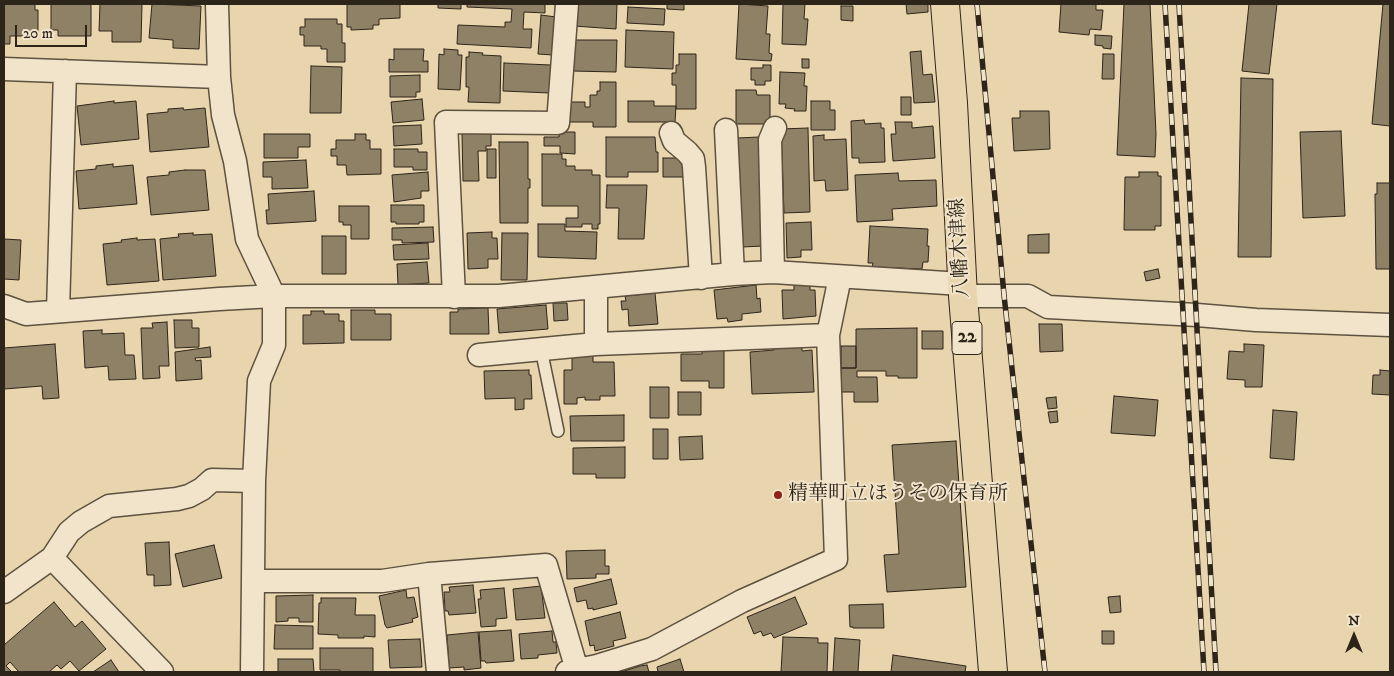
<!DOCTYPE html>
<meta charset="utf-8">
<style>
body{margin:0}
#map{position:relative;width:1394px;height:676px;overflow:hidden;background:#e9d5ad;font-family:"IM FELL DW Pica",serif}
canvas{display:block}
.frame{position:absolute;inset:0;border:5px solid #2e251a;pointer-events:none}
.north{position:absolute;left:1329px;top:611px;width:50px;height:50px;-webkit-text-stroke:4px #f1e4ca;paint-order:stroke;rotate:0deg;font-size:14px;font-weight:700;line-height:20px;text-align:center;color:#2e251a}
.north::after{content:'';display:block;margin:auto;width:18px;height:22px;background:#2e251a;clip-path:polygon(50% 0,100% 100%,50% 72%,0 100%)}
.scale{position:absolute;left:15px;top:25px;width:72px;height:22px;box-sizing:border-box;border:2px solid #2e251a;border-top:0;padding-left:6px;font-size:15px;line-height:18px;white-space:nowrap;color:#2e251a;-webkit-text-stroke:4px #f1e4ca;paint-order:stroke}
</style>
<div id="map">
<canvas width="1394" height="676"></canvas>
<div class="frame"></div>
<div class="north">N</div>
<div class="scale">20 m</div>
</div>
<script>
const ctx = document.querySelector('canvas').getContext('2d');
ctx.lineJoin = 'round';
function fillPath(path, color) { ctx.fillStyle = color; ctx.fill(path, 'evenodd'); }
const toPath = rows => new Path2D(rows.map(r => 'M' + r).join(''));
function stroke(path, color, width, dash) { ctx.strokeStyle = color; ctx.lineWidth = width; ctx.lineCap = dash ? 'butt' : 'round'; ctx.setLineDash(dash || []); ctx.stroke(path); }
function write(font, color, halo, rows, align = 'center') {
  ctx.font = font + ' "IM FELL DW Pica","Noto Serif JP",serif'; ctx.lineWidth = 4; ctx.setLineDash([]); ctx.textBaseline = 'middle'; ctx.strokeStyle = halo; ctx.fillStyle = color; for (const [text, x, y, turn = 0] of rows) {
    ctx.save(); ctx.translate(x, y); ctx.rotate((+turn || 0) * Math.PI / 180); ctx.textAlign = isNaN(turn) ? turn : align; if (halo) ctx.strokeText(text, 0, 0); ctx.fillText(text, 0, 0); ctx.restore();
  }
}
const building = toPath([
 [4,4,35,4,35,10,38,10,38,36,10,36,10,44,4,44,4,4],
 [51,4,91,4,91,36,58,36,58,30,51,30,51,4],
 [100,4,142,4,141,42,112,42,112,31,99,31,100,4],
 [152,4,201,6,199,49,173,48,173,40,149,38,152,4],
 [347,4,400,4,400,18,379,19,379,25,373,25,373,29,351,30,351,27,347,27,347,4],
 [438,4,461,4,461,9,438,8,438,4],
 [467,4,545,4,545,13,524,12,523,29,532,29,531,48,457,44,458,25,505,27,505,22,511,22,512,9,467,7,467,4],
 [575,4,617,4,616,29,574,26,575,4],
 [667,4,684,4,684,10,667,9,667,4],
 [739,4,768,6,766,34,770,34,769,53,772,54,771,61,736,59,739,4],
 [783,4,805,4,804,19,808,19,806,45,782,44,783,4],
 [906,4,928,4,928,12,907,14,906,4],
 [1061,4,1096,4,1096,10,1103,10,1101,30,1090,29,1089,35,1059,32,1061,4],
 [1124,4,1150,4,1156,134,1155,157,1117,155,1124,4],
 [1249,4,1277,4,1269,74,1242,71,1249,4],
 [1383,4,1390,4,1390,126,1372,124,1383,4],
 [841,6,853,6,853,21,841,20,841,6],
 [628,7,665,9,664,25,627,23,628,7],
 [541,15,556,17,553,55,538,54,541,15],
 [305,19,337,19,337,24,342,24,342,43,345,43,345,62,327,62,327,49,321,49,321,46,304,46,304,35,300,35,300,27,305,27,305,19],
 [626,30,674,32,673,69,625,67,626,30],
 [1095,35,1112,36,1111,49,1103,48,1103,46,1095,45,1095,35],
 [572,40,617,40,616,72,572,71,572,40],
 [394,49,424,49,423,61,428,61,428,72,389,72,389,59,394,60,394,49],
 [444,49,458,50,458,55,462,55,460,90,438,89,439,54,444,55,444,49],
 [921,51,923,75,932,74,935,102,914,103,910,52,921,51],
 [469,52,483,53,482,55,501,56,500,103,468,102,469,87,466,87,466,57,469,57,469,52],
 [679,54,696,54,696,109,676,109,676,85,672,85,672,73,676,73,676,65,679,65,679,54],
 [1103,54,1114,54,1114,79,1102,79,1103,54],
 [802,59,809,59,809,68,802,68,802,59],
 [504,63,551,65,550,93,503,91,504,63],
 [763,65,771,65,771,81,765,81,765,85,755,85,755,80,751,80,751,68,763,68,763,65],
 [311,66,342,67,341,113,310,113,311,66],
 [780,72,805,73,804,86,807,86,806,111,794,111,795,109,785,108,786,104,779,104,780,72],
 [420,75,420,92,416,92,416,97,390,97,390,76,420,75],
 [1241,78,1273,79,1271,257,1238,257,1241,78],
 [600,82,616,82,616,127,593,127,593,122,568,122,568,102,585,102,585,107,590,107,590,95,597,95,597,91,600,91,600,82],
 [736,90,756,90,757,95,770,95,770,124,736,124,736,90],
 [901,97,911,97,911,115,901,115,901,97],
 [422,99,424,120,393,123,391,102,422,99],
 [114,101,114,103,136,101,139,139,81,145,77,106,114,101],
 [628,101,654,101,654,106,676,106,675,122,628,122,628,101],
 [811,101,830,101,830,110,835,110,835,130,811,130,811,101],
 [183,108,184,110,205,108,209,147,150,152,147,114,168,112,168,109,183,108],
 [1020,111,1049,111,1050,149,1014,151,1012,118,1020,118,1020,111],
 [864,120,865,124,881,123,881,128,884,128,885,162,859,163,859,158,852,158,851,121,864,120],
 [895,122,912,122,912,128,933,126,935,158,893,161,891,134,896,134,895,122],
 [421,125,422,144,394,146,393,126,421,125],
 [808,128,810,212,784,213,781,129,808,128],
 [1341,131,1345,216,1303,218,1300,132,1341,131],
 [559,132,575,132,575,154,560,153,560,146,544,146,544,137,559,137,559,132],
 [462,133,491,133,491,146,486,146,486,151,478,151,479,181,463,181,462,133],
 [264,134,310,134,310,147,298,147,298,158,264,158,264,134],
 [355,134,366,134,366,140,370,140,370,149,381,149,381,174,347,175,346,165,337,165,337,156,331,156,331,149,336,149,336,140,355,140,355,134],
 [824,135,824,140,846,139,848,190,826,191,825,180,814,181,813,136,824,135],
 [606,137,655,137,656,152,658,152,658,172,628,172,628,177,606,177,606,137],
 [759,137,763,246,742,247,738,138,759,137],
 [499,142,528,142,528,179,530,179,530,188,528,188,528,223,500,223,499,142],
 [394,149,418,149,418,152,427,152,427,170,413,170,413,167,394,167,394,149],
 [487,149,496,149,496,178,487,178,487,149],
 [542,154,562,154,562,159,566,159,566,166,575,166,575,170,592,170,592,175,600,175,600,224,598,224,598,229,592,229,592,224,582,224,582,227,566,227,566,218,578,218,578,206,542,206,542,154],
 [663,158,683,158,683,177,663,177,663,158],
 [306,160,308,188,272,189,272,177,263,177,263,162,306,160],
 [113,164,113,167,133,165,137,204,79,209,76,171,96,169,96,166,113,164],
 [185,170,205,170,209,210,151,215,147,177,169,175,169,172,185,170],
 [428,172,429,191,421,191,421,198,394,202,392,175,428,172],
 [1139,172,1158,172,1158,176,1161,176,1161,226,1155,226,1155,230,1124,230,1125,177,1139,177,1139,172],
 [898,173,899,181,936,180,937,206,892,209,893,220,857,222,855,175,898,173],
 [1377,183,1390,183,1390,269,1376,269,1375,194,1377,194,1377,183],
 [607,185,647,185,644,239,618,239,619,208,606,208,607,185],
 [314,191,316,221,267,224,266,210,269,210,268,194,314,191],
 [391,205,424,205,424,222,419,222,419,224,396,224,396,222,391,222,391,205],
 [339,206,369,206,369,239,351,239,351,225,343,225,343,222,339,222,339,206],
 [811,222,812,250,801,250,801,257,787,258,786,223,811,222],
 [538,224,565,224,565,231,597,232,596,259,538,257,538,224],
 [870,226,928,229,927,246,929,246,928,262,923,262,922,269,872,267,873,263,868,263,870,226],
 [433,227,434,242,402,243,402,240,392,240,392,228,433,227],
 [492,232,492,238,497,238,498,259,488,259,488,268,468,269,467,233,492,232],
 [193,233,193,235,212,234,216,276,163,280,160,239,179,237,178,234,193,233],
 [502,233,528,233,527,280,501,280,502,233],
 [1049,234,1049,253,1028,253,1028,235,1049,234],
 [322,236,346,236,346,274,322,274,322,236],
 [137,238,137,240,155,239,159,281,107,285,103,244,122,242,121,240,137,238],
 [4,239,21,240,19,280,4,279,4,239],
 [428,243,429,259,394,260,393,245,428,243],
 [427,262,429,283,398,285,397,264,427,262],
 [1158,269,1160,278,1146,281,1144,272,1158,269],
 [794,284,810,284,810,290,815,290,816,316,783,319,782,290,794,290,794,284],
 [756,285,757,299,760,298,761,312,742,314,742,320,728,322,727,318,717,319,714,290,756,285],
 [655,293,658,324,629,326,628,309,622,310,621,301,626,301,625,296,655,293],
 [553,303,567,303,568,320,554,321,553,303],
 [546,305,548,329,499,333,497,309,546,305],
 [488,308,489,334,450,334,450,312,458,312,458,309,488,308],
 [351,310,375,310,375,314,391,314,391,340,351,340,351,310],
 [311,311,324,311,324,314,339,314,339,321,344,321,344,343,303,344,303,315,311,315,311,311],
 [174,320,192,320,192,328,199,328,199,347,175,348,174,320],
 [167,322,169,366,159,366,160,378,143,379,141,328,153,328,152,323,167,322],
 [1039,324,1062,324,1063,351,1040,352,1039,324],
 [917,328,917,378,898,378,898,376,886,376,886,371,857,371,857,377,877,377,878,402,854,402,854,392,841,392,841,368,856,368,856,329,917,328],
 [102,330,102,334,124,333,125,355,134,355,136,379,109,380,108,366,85,368,83,331,102,330],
 [922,331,943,331,943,349,922,349,922,331],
 [55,344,59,398,43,399,42,386,4,389,4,348,55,344],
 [1244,344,1264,345,1262,387,1245,387,1245,380,1227,379,1229,351,1244,352,1244,344],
 [802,346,802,351,812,350,814,392,752,394,750,352,774,350,774,347,802,346],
 [841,346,856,346,856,368,841,368,841,346],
 [210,347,211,357,195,358,196,361,201,360,202,379,176,381,175,352,210,347],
 [702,349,724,349,724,388,709,388,709,381,681,381,681,354,702,354,702,349],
 [572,355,593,355,593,362,614,362,615,396,600,396,600,400,585,400,585,397,577,398,577,404,564,404,564,370,572,370,572,355],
 [529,370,529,375,531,375,532,399,524,399,524,409,515,410,515,398,485,399,484,371,529,370],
 [1380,370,1390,371,1390,395,1372,394,1373,375,1380,375,1380,370],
 [650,387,669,387,669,418,650,418,650,387],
 [678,392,701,392,701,415,678,415,678,392],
 [1114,396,1158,400,1155,436,1111,433,1114,396],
 [1056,397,1057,408,1048,409,1046,398,1056,397],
 [1273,410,1297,412,1294,460,1270,458,1273,410],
 [1057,411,1058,422,1050,423,1048,412,1057,411],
 [624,415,624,441,571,441,570,416,624,415],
 [653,429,668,429,668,459,653,459,653,429],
 [702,436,703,459,680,460,679,437,702,436],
 [956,441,966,587,887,592,884,555,899,554,892,445,956,441],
 [625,447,625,478,596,478,596,474,573,474,573,448,625,447],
 [169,542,171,585,154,586,154,575,147,575,145,543,169,542],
 [214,545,222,578,183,587,175,554,214,545],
 [605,550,605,566,609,566,609,574,596,574,596,578,567,579,566,551,605,550],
 [611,579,617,604,593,610,593,608,588,609,586,600,577,602,574,588,611,579],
 [473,585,476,613,449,615,448,611,445,611,444,592,450,592,449,587,473,585],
 [541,586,545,618,516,620,513,589,541,586],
 [504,588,507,618,496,619,496,626,481,627,478,599,481,599,480,590,504,588],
 [406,590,407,598,414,597,418,617,412,619,413,622,387,628,385,625,379,596,406,590],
 [313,595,313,622,299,622,299,618,288,618,288,621,276,622,276,596,313,595],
 [1120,596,1121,612,1110,613,1108,597,1120,596],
 [795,597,807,624,774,638,771,633,763,636,761,631,754,634,747,617,795,597],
 [321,598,356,598,355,615,375,615,375,637,364,636,364,638,338,638,338,635,318,634,319,603,321,603,321,598],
 [54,602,75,627,82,621,106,649,79,671,70,661,61,669,57,665,49,672,19,672,10,662,6,666,12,672,4,672,4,645,54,602],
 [883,604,884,628,853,628,853,627,850,627,849,605,883,604],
 [620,612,626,638,613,641,614,646,595,651,594,645,590,646,585,621,620,612],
 [275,625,313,626,313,649,274,649,275,625],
 [511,630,514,661,486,663,485,661,481,661,479,632,511,630],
 [552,631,553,642,556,642,557,653,538,655,538,658,521,659,519,634,552,631],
 [1102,631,1114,631,1114,644,1102,644,1102,631],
 [478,632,481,668,464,670,464,667,449,668,447,635,478,632],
 [783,637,818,638,818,643,828,643,827,672,781,672,783,637],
 [835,638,860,640,858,672,833,672,835,638],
 [420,639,422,667,390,668,388,640,420,639],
 [320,648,373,648,373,672,340,672,340,670,320,670,320,648],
 [893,655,966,666,965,672,891,672,893,655],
 [278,659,313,659,314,672,278,672,278,659],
 [680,659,684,672,658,672,657,667,680,659],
 [111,660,119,672,93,672,111,660],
 [647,665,649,672,621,672,640,666,647,665]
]);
const service = toPath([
 [541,349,558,431]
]);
const minor = toPath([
 [217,4,219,77,223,115,235,161,247,239,274,296,274,345,259,381,254,481,252,672],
 [4,69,219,77],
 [726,130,733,274],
 [671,133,674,141,687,152,693,159,694,167,701,278],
 [773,272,770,140,775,128],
 [596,288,596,344],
 [963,296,1028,296,1048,307,1197,315,1256,320,1390,325],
 [454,297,446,122,558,123,567,4],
 [4,306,26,314,219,299,274,296,499,296,733,274,773,272,962,284],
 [58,311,65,71],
 [479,355,596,344,828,335],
 [52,558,162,672],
 [429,574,438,672],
 [253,581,382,581,429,574,546,565,577,670],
 [4,592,52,558,69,532,81,522,109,506,177,499,189,496,202,489,212,480,254,481],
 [567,672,597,666,652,649,742,601,836,559,828,335,840,277]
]);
const primary = toPath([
 [945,4,953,103,963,296,993,672]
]);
const rail = toPath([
 [977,4,1004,295,1045,672],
 [1165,4,1204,672],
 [1179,4,1216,672]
]);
const markers = [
 [778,495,5,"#8f2418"]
];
const shields = [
 [967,338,30]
];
const shieldNames = [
 ["22",967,338]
];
const streetNames = [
 ["八幡木津線",961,248,-93]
];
const poiNames = [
 ["精華町立ほうその保育所",788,495]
];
fillPath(building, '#8f8166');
stroke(building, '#2e251a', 1);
stroke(service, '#5d513f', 14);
stroke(minor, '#5d513f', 25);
stroke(primary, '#2e251a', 30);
stroke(service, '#f1e4ca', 11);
stroke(minor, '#f1e4ca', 22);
stroke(primary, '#e9d5ad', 28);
stroke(rail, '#2e251a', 5.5);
stroke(rail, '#f1e4ca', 4, [11]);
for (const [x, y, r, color] of markers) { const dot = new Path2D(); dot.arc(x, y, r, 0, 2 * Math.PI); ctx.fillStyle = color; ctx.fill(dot); stroke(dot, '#f1e4ca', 2); }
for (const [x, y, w] of shields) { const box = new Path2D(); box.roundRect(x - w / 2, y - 16.5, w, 33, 4); ctx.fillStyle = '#f1e4ca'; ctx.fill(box); stroke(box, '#2e251a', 1); }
write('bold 19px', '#2e251a', null, shieldNames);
write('20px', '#2e251a', '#f1e4ca', streetNames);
write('20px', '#2e251a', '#f1e4ca', poiNames, 'left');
</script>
